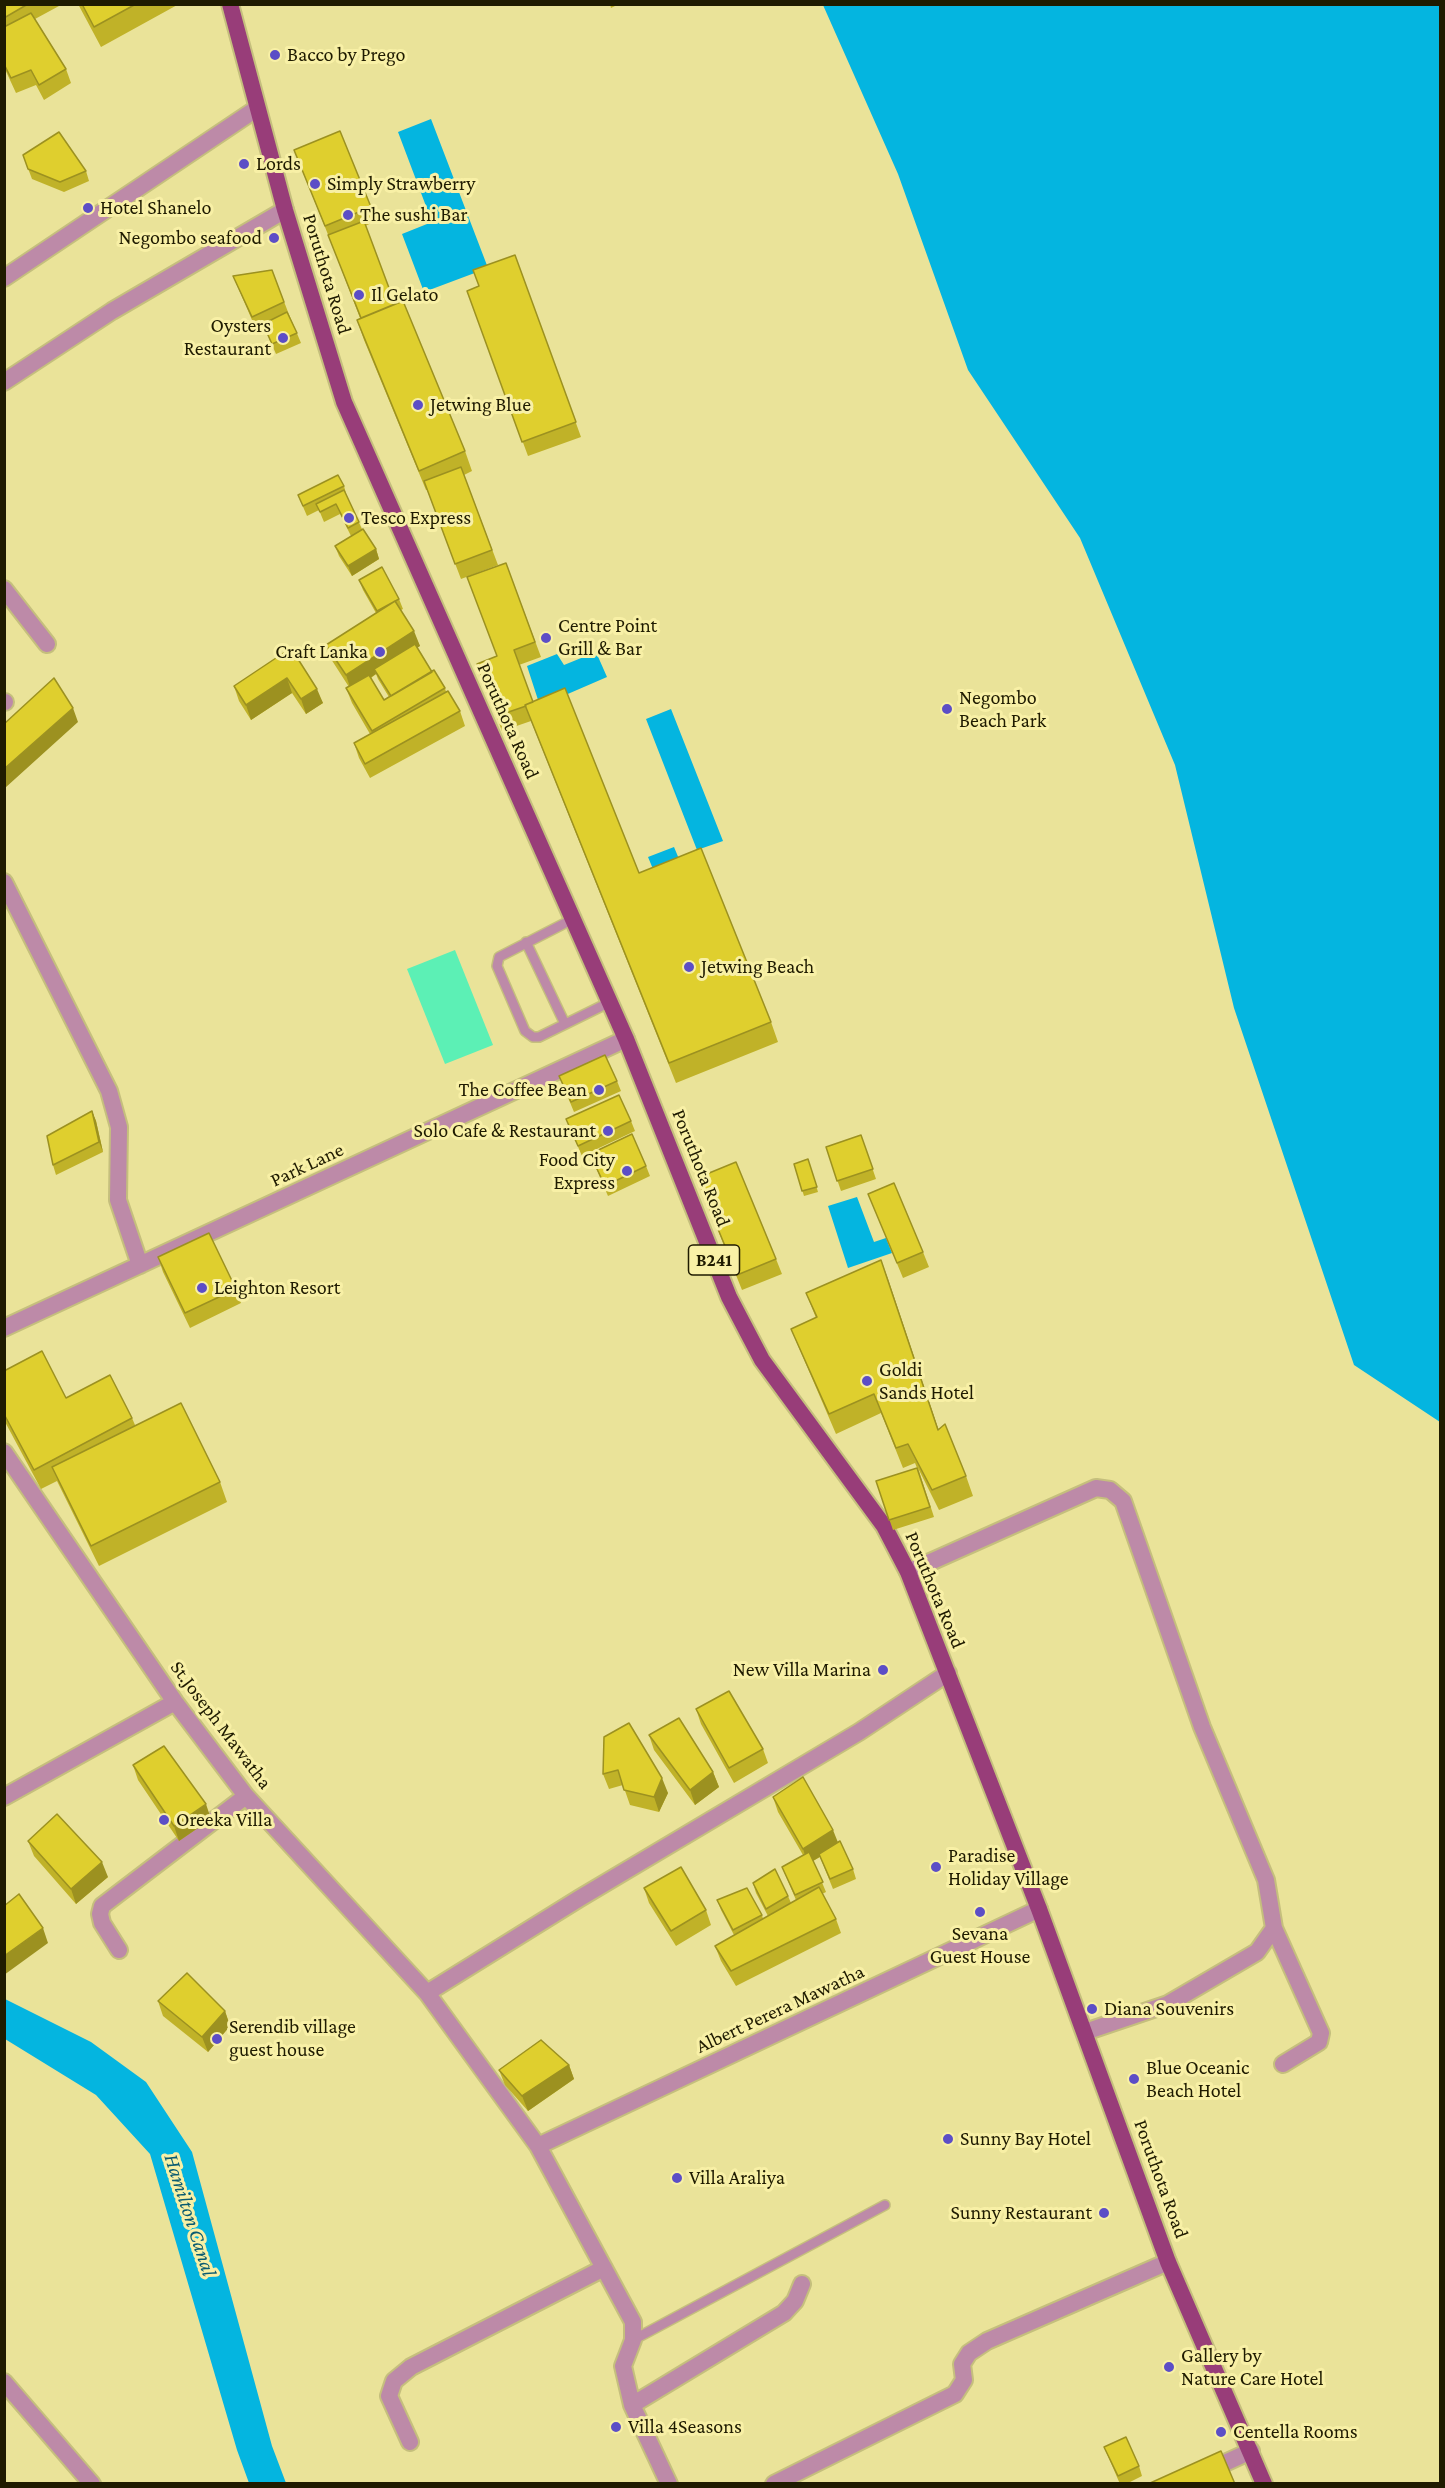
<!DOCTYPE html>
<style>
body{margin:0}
#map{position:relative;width:1445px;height:2488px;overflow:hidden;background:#eae399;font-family:"Crimson Pro",serif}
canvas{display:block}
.frame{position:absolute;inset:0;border:6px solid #1f1b00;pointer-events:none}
</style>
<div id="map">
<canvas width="1445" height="2488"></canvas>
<div class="frame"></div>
</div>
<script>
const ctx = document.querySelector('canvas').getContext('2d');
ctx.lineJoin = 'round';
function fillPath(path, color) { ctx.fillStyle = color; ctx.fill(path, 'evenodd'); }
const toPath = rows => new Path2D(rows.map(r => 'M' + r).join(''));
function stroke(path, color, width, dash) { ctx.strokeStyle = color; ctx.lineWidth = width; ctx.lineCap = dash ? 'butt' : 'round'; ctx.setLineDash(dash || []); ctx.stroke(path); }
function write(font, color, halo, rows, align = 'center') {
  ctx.font = font + ' "Crimson Pro",serif'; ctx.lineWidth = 6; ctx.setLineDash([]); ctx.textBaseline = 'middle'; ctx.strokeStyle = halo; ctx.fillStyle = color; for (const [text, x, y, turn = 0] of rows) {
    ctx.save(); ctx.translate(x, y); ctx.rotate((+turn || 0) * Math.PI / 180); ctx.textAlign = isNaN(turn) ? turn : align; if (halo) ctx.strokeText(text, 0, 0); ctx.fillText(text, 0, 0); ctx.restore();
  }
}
const green = toPath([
 [455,950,493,1045,445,1064,407,969]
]);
const water = toPath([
 [823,5,1440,5,1440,1422,1354,1365,1234,1008,1175,765,1080,538,968,370,898,174],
 [431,119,488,268,424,292,402,234,432,222,398,132],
 [596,652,607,677,540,706,527,666,557,654,564,665],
 [671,709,723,841,697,850,646,719],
 [674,847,684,871,658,881,648,857],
 [857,1197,874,1242,886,1238,892,1253,848,1268,828,1206],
 [5,1999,91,2042,146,2082,192,2152,272,2446,286,2483,249,2483,237,2450,150,2154,96,2095,5,2039]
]);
const service = toPath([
 [573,919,499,957,497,966,525,1031,533,1037,539,1037,610,1002],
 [526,942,565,1024],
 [633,2340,885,2205]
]);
const minor = toPath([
 [4,278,256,109],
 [4,382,112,311,285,210],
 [4,589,47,644],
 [4,702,5,702],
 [4,882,109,1091,119,1127,118,1200,140,1265],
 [4,1328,626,1039],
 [4,1452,175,1702,246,1796,427,1993,538,2146,633,2322,633,2340,623,2366,632,2405,669,2484],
 [908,1572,1096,1488,1110,1490,1123,1501,1202,1727,1266,1880,1274,1928,1257,1952,1168,2004,1085,2032],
 [4,1797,175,1702],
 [1274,1928,1321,2033,1319,2042,1283,2064],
 [119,1950,102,1923,100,1914,102,1906,246,1796],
 [427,1993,580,1898,859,1732,948,1673],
 [538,2146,1039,1909],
 [4,2382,92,2484],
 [632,2405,784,2313,795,2301,802,2284],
 [410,2442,389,2396,394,2381,411,2367,604,2268],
 [774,2484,955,2394,964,2380,962,2364,969,2353,987,2341,1168,2262],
 [1179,2484,1251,2451]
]);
const primary = toPath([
 [230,4,285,210,344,402,626,1039,729,1297,762,1360,884,1526,908,1572,1039,1909,1168,2262,1264,2484]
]);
const wall = toPath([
 [4,4,58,4,59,6,35,19,66,69,71,83,44,100,36,85,16,93,4,67],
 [78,4,179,4,101,47],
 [610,4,619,4,611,8],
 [294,150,371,207,376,221,365,226,395,304,465,451,472,471,464,475,498,565,461,579,427,490,426,490,364,340,357,320,360,318,329,237],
 [23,155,86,171,89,181,64,192,32,179],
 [515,255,581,437,528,456,467,291,479,286],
 [272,270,288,312,301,343,276,354,263,324,255,327,233,276],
 [344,486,347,497,362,529,376,549,379,559,352,576,339,556,335,546,351,536,340,514,324,522,319,510,307,516,298,495],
 [506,563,541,657,519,665,533,702,639,873,771,1022,778,1042,676,1083,531,721,502,731,477,664,497,656],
 [359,580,399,599,403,609,401,610,420,646,417,647,432,672,445,688,446,692,460,711,465,726,370,778,359,758,354,743,370,734,352,703,346,688,349,687,331,659,326,645,376,613,363,590],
 [376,674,378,679,389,697,384,700,371,678],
 [291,648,323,703,306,714,292,693,251,720,239,701,234,686],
 [559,1076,617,1081,621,1091,574,1112],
 [92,1111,96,1121,103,1152,56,1175,53,1165],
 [566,1119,631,1121,635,1131,582,1156],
 [861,1135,876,1179,841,1191,826,1147],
 [590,1154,646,1166,650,1176,608,1196],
 [808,1159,818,1192,804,1196,794,1164],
 [697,1178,776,1259,782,1274,742,1290],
 [868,1194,923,1252,929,1267,903,1278],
 [158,1257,236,1289,241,1303,190,1328,163,1272],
 [881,1260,938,1429,966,1476,973,1496,939,1510,918,1468,934,1517,893,1530,876,1481,917,1468,915,1463,903,1468,881,1413,836,1434,799,1348,791,1329,816,1318,806,1293],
 [4,1371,66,1398,132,1418,135,1425,220,1482,227,1502,99,1566,57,1481,41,1489,4,1420],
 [696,1709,763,1749,768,1763,734,1783,701,1724],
 [649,1735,713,1772,719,1787,695,1805,654,1750],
 [604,1737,668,1793,659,1812,630,1805,623,1785,609,1789,603,1774],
 [133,1765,211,1819,179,1841,138,1780],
 [773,1797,838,1842,853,1869,856,1879,833,1889,820,1857,813,1861,826,1892,822,1894,836,1919,841,1933,736,1986,721,1961,715,1946,734,1935,721,1910,717,1900,762,1915,763,1919,768,1916,756,1893,753,1883,788,1896,791,1903,796,1900,782,1867,803,1855,778,1812],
 [28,1841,108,1877,76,1904,34,1856],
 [644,1888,706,1910,711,1925,676,1946,649,1903],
 [158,2001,225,2011,230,2026,208,2052,163,2016],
 [569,2065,574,2079,528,2111,505,2085,499,2070],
 [1104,2447,1139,2466,1142,2476,1126,2484,1120,2484]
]);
const shadedWall = toPath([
 [376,549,379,559,352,576,348,566],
 [414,631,420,646,377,674,374,669,376,674,351,690,346,675],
 [287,678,292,693,251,720,246,705],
 [317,689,323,703,306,714,301,699],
 [73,708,78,722,5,788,4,769],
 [92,1111,96,1121,103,1152,99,1142],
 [881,1260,888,1279,945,1449,938,1430],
 [713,1772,719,1787,695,1805,690,1790],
 [662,1778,668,1793,659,1812,654,1797],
 [206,1804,211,1819,179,1841,174,1826],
 [833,1830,839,1845,808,1864,803,1849],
 [102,1862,108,1877,76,1904,71,1889],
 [43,1928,48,1943,4,1975,4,1956],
 [225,2011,230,2026,208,2052,202,2037],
 [569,2065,574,2079,528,2111,522,2096]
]);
const building = toPath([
 [4,4,28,4,4,18,4,4],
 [82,4,136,4,94,27,82,4],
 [31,13,66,69,39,85,31,70,11,78,4,64,4,27,31,13],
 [340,131,371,207,325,226,294,150,340,131],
 [59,132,86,171,60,182,28,169,23,155,59,132],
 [364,221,395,304,361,318,328,235,364,221],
 [515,255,576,422,522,442,467,291,479,286,473,270,515,255],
 [272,270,284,302,252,317,233,276,272,270],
 [403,301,465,451,419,471,357,320,403,301],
 [287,312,297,333,272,344,263,324,287,312],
 [461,467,492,550,455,564,424,481,461,467],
 [338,475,344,486,303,506,298,495,338,475],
 [344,490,359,522,348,528,336,504,320,512,316,504,344,490],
 [363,529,376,549,348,566,335,546,363,529],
 [506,563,535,642,514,650,533,702,525,705,526,706,497,716,477,664,497,656,467,577,506,563],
 [382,567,399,599,377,611,359,580,382,567],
 [395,601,414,631,346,675,326,645,395,601],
 [415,644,432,672,391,696,374,669,415,644],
 [291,648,317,689,301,699,287,678,246,705,234,686,291,648],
 [434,670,445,688,372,731,346,688,369,675,384,700,434,670],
 [54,678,73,708,4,769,4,724,54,678],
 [565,688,639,873,701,848,771,1022,669,1063,525,705,565,688],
 [448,691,460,711,365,764,354,743,448,691],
 [605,1055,617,1081,571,1102,559,1076,605,1055],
 [619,1095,631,1121,578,1146,566,1119,619,1095],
 [92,1111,99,1142,53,1165,47,1136,92,1111],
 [632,1134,646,1166,605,1186,590,1154,632,1134],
 [861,1135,873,1169,837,1181,826,1147,861,1135],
 [808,1159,817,1187,802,1191,794,1164,808,1159],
 [736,1162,776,1259,737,1275,697,1178,736,1162],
 [894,1183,923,1252,897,1263,868,1194,894,1183],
 [209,1233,236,1289,185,1313,158,1257,209,1233],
 [881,1260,938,1430,945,1424,966,1476,932,1490,908,1444,896,1448,874,1394,829,1414,791,1329,817,1317,806,1293,881,1260],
 [42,1351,66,1398,110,1375,132,1418,34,1470,4,1414,4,1371,42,1351],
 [181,1403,220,1482,91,1546,52,1467,181,1403],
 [917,1468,930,1507,889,1520,876,1481,917,1468],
 [729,1691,763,1749,729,1768,696,1709,729,1691],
 [679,1718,713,1772,690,1790,649,1735,679,1718],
 [629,1723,662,1778,654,1797,624,1790,618,1770,603,1774,604,1737,629,1723],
 [164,1746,206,1804,174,1826,133,1765,164,1746],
 [803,1777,833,1830,803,1849,773,1797,803,1777],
 [57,1814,102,1862,71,1889,28,1841,57,1814],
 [840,1841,853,1869,830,1879,819,1854,840,1841],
 [809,1852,823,1882,795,1895,782,1867,809,1852],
 [681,1867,706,1910,671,1931,644,1888,681,1867],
 [775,1869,788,1896,766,1909,753,1883,775,1869],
 [819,1887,836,1919,731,1971,715,1946,819,1887],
 [747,1888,762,1915,733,1930,717,1900,747,1888],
 [19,1894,43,1928,4,1956,4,1906,19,1894],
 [187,1973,225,2011,202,2037,158,2001,187,1973],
 [541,2040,569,2065,522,2096,499,2070,541,2040],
 [1126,2437,1139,2466,1118,2476,1104,2447,1126,2437],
 [1221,2451,1235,2484,1148,2484,1221,2451]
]);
const markers = [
 [275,55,6,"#5c4ec6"],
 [244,164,6,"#5c4ec6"],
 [315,184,6,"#5c4ec6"],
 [88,208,6,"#5c4ec6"],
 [348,215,6,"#5c4ec6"],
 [274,238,6,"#5c4ec6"],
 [359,295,6,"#5c4ec6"],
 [283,338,6,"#5c4ec6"],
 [418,405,6,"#5c4ec6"],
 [349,518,6,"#5c4ec6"],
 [546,638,6,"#5c4ec6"],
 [380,652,6,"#5c4ec6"],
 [947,709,6,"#5c4ec6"],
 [689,967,6,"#5c4ec6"],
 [599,1090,6,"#5c4ec6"],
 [608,1131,6,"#5c4ec6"],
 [627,1171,6,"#5c4ec6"],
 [202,1288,6,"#5c4ec6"],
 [867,1381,6,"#5c4ec6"],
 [883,1670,6,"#5c4ec6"],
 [164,1820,6,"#5c4ec6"],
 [936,1867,6,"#5c4ec6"],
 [980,1912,6,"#5c4ec6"],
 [1092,2009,6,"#5c4ec6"],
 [217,2039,6,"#5c4ec6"],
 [1134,2079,6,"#5c4ec6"],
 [948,2139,6,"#5c4ec6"],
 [677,2178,6,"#5c4ec6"],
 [1104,2213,6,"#5c4ec6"],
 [1169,2367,6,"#5c4ec6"],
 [616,2427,6,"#5c4ec6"],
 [1221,2432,6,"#5c4ec6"]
];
const shields = [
 [714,1260,51]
];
const shieldNames = [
 ["B241",714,1260]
];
const poiNames = [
 ["Bacco by Prego",287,55],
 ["Lords",256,164],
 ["Simply Strawberry",327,184],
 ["Hotel Shanelo",100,208],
 ["The sushi Bar",360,215],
 ["Negombo seafood",262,238,"right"],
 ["Il Gelato",371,295],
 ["Oysters",271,326,"right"],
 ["Restaurant",271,349,"right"],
 ["Jetwing Blue",430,405],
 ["Tesco Express",361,518],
 ["Centre Point",558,626],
 ["Grill & Bar",558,649],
 ["Craft Lanka",368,652,"right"],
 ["Negombo",959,698],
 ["Beach Park",959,721],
 ["Jetwing Beach",701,967],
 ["The Coffee Bean",587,1090,"right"],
 ["Solo Cafe & Restaurant",596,1131,"right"],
 ["Food City",615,1160,"right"],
 ["Express",615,1183,"right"],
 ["Leighton Resort",214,1288],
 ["Goldi",879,1370],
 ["Sands Hotel",879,1393],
 ["New Villa Marina",871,1670,"right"],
 ["Oreeka Villa",176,1820],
 ["Paradise",948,1856],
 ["Holiday Village",948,1879],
 ["Sevana",980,1934,"center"],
 ["Guest House",980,1957,"center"],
 ["Diana Souvenirs",1104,2009],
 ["Serendib village",229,2027],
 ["guest house",229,2050],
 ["Blue Oceanic",1146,2068],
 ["Beach Hotel",1146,2091],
 ["Sunny Bay Hotel",960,2139],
 ["Villa Araliya",689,2178],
 ["Sunny Restaurant",1092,2213,"right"],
 ["Gallery by",1181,2356],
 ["Nature Care Hotel",1181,2379],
 ["Villa 4Seasons",628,2427],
 ["Centella Rooms",1233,2432]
];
const streetNames = [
 ["Poruthota Road",327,274,73],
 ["Poruthota Road",508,721,66],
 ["Park Lane",307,1165,-25],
 ["Poruthota Road",701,1168,68],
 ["Poruthota Road",935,1590,67],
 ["St.Joseph Mawatha",221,1725,53],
 ["Albert Perera Mawatha",780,2009,-25],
 ["Poruthota Road",1161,2179,70]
];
const waterNames = [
 ["Hamilton Canal",190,2215,72]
];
fillPath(green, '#5cf0b5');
fillPath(water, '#04b5e0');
stroke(service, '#c5bf7d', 12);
stroke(minor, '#c5bf7d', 20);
stroke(primary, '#c5bf7d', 20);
stroke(service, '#bd8aa8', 9);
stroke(minor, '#bd8aa8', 16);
stroke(primary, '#983d79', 16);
fillPath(wall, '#c0b228');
fillPath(shadedWall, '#9c9120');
fillPath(building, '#dfcf2e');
stroke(building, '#9c9120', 1.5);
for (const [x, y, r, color] of markers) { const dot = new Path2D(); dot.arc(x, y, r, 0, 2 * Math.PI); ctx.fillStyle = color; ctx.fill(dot); stroke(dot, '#f8f0a6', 2); }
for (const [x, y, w] of shields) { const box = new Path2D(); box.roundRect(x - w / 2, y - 15, w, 30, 4.5); ctx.fillStyle = '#f8f0a6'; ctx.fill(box); stroke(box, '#1f1b00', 1.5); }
write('bold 18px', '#1f1b00', null, shieldNames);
write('20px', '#1f1b00', '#f8f0a6', poiNames, 'left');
write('20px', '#1f1b00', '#f8f0a6', streetNames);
write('italic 21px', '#0a5b71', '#f8f0a6', waterNames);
</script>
